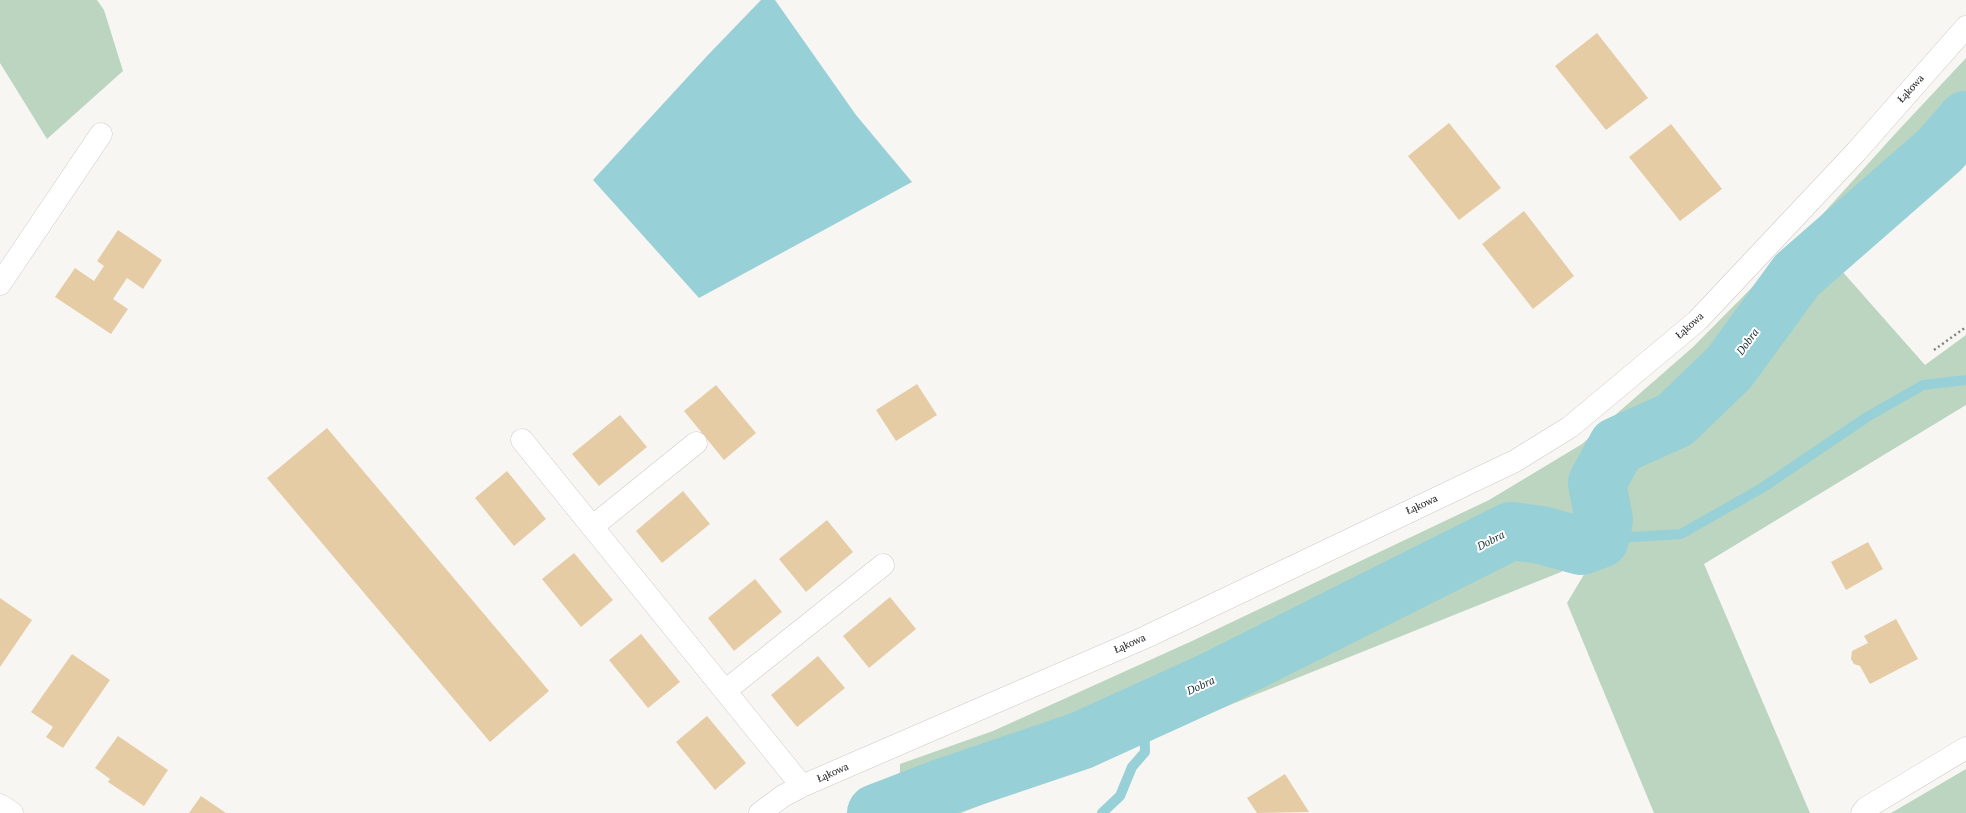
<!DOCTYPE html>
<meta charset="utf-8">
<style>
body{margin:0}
canvas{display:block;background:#f8f6f3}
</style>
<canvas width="1966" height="813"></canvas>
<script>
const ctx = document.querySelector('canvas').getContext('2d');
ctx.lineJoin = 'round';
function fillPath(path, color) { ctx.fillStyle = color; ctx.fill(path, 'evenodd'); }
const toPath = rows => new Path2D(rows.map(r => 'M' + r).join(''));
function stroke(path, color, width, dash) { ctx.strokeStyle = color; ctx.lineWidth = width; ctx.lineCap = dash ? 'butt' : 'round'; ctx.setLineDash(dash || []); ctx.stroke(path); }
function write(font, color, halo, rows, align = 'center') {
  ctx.font = font + ' "PT Serif",serif'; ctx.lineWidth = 4; ctx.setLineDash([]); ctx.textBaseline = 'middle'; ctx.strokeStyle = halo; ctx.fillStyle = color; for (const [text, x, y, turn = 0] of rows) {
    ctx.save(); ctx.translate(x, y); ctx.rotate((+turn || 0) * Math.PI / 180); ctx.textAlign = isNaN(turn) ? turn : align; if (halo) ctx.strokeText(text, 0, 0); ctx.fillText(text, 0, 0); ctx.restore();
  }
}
const green = toPath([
 [0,0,97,0,104,10,123,71,47,139,0,63],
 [1966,58,1966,149,1841,270,1925,365,1966,335,1966,405,1704,564,1810,813,1654,813,1567,603,1592,561,1624,526,1561,572,961,813,899,813,900,764,993,731,1192,641,1489,500,1582,444,1693,347,1802,237,1894,135],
 [1966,769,1966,813,1891,813]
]);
const water = toPath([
 [761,0,775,0,856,115,912,182,699,298,593,180,707,56]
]);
const stream = toPath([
 [1600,539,1681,534,1762,488,1867,417,1923,385,1966,380],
 [1102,813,1120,796,1132,767,1145,752,1144,712]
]);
const river = toPath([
 [876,813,941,788,1080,741,1212,681,1511,531,1541,535,1581,546,1600,539,1604,520,1597,483,1617,446,1675,420,1729,368,1797,275,1940,150,1966,120]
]);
const building = toPath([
 [1597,33,1648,98,1606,130,1555,66],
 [1449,123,1501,188,1459,220,1408,156],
 [1671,124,1722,189,1680,221,1629,157],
 [1524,211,1574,276,1533,309,1482,244],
 [118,230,162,260,143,289,127,278,113,299,128,309,111,334,55,297,75,268,94,281,104,266,97,261],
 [917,384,937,415,896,441,876,410],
 [716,385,756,433,724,460,684,411],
 [620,415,647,447,599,486,572,454],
 [327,428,549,691,490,742,267,478],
 [507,471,546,519,514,546,475,498],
 [683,491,710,524,662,563,636,531],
 [827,520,853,552,806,592,779,559],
 [1868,542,1883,569,1846,590,1831,562],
 [574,553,613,600,581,627,542,579],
 [755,579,782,612,734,651,708,618],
 [890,597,916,629,869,668,843,636],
 [0,598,32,620,0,667],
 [1896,619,1918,659,1870,684,1860,666,1854,664,1851,659,1852,651,1868,643,1864,636],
 [641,634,680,682,648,708,609,660],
 [72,654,110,680,63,748,46,737,53,727,31,712],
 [818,656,845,688,797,727,771,695],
 [707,716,746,763,715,790,676,742],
 [118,736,168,770,144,806,108,782,110,779,95,768],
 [1285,774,1309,812,1257,813,1247,798],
 [201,796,226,813,189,813]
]);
const path = toPath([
 [1934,350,1966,327]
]);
const minor = toPath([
 [0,284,101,134],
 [522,440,802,786],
 [592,527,696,443],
 [725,691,883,565],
 [0,805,12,813],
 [760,813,783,796,802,786,1146,637,1515,461,1570,427,1697,321,1856,152,1966,27],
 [1862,813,1866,808,1966,748]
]);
const streetNames = [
 ["Łąkowa",1911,89,-48],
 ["Łąkowa",1690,326,-42],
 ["Łąkowa",1422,505,-25],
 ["Łąkowa",1130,644,-24],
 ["Łąkowa",833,773,-24]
];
const waterNames = [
 ["Dobra",1748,342,-54],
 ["Dobra",1491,541,-27],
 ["Dobra",1201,686,-25]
];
fillPath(green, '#bbd5c1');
fillPath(water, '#97d0d7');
stroke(stream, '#97d0d7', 10);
stroke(river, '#97d0d7', 58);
fillPath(building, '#e6cca5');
stroke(minor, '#cdcbc8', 23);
stroke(path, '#81807e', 2.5, [2, 3]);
stroke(minor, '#fff', 22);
write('10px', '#181716', '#fff', streetNames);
write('italic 11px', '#153235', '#fff', waterNames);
</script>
